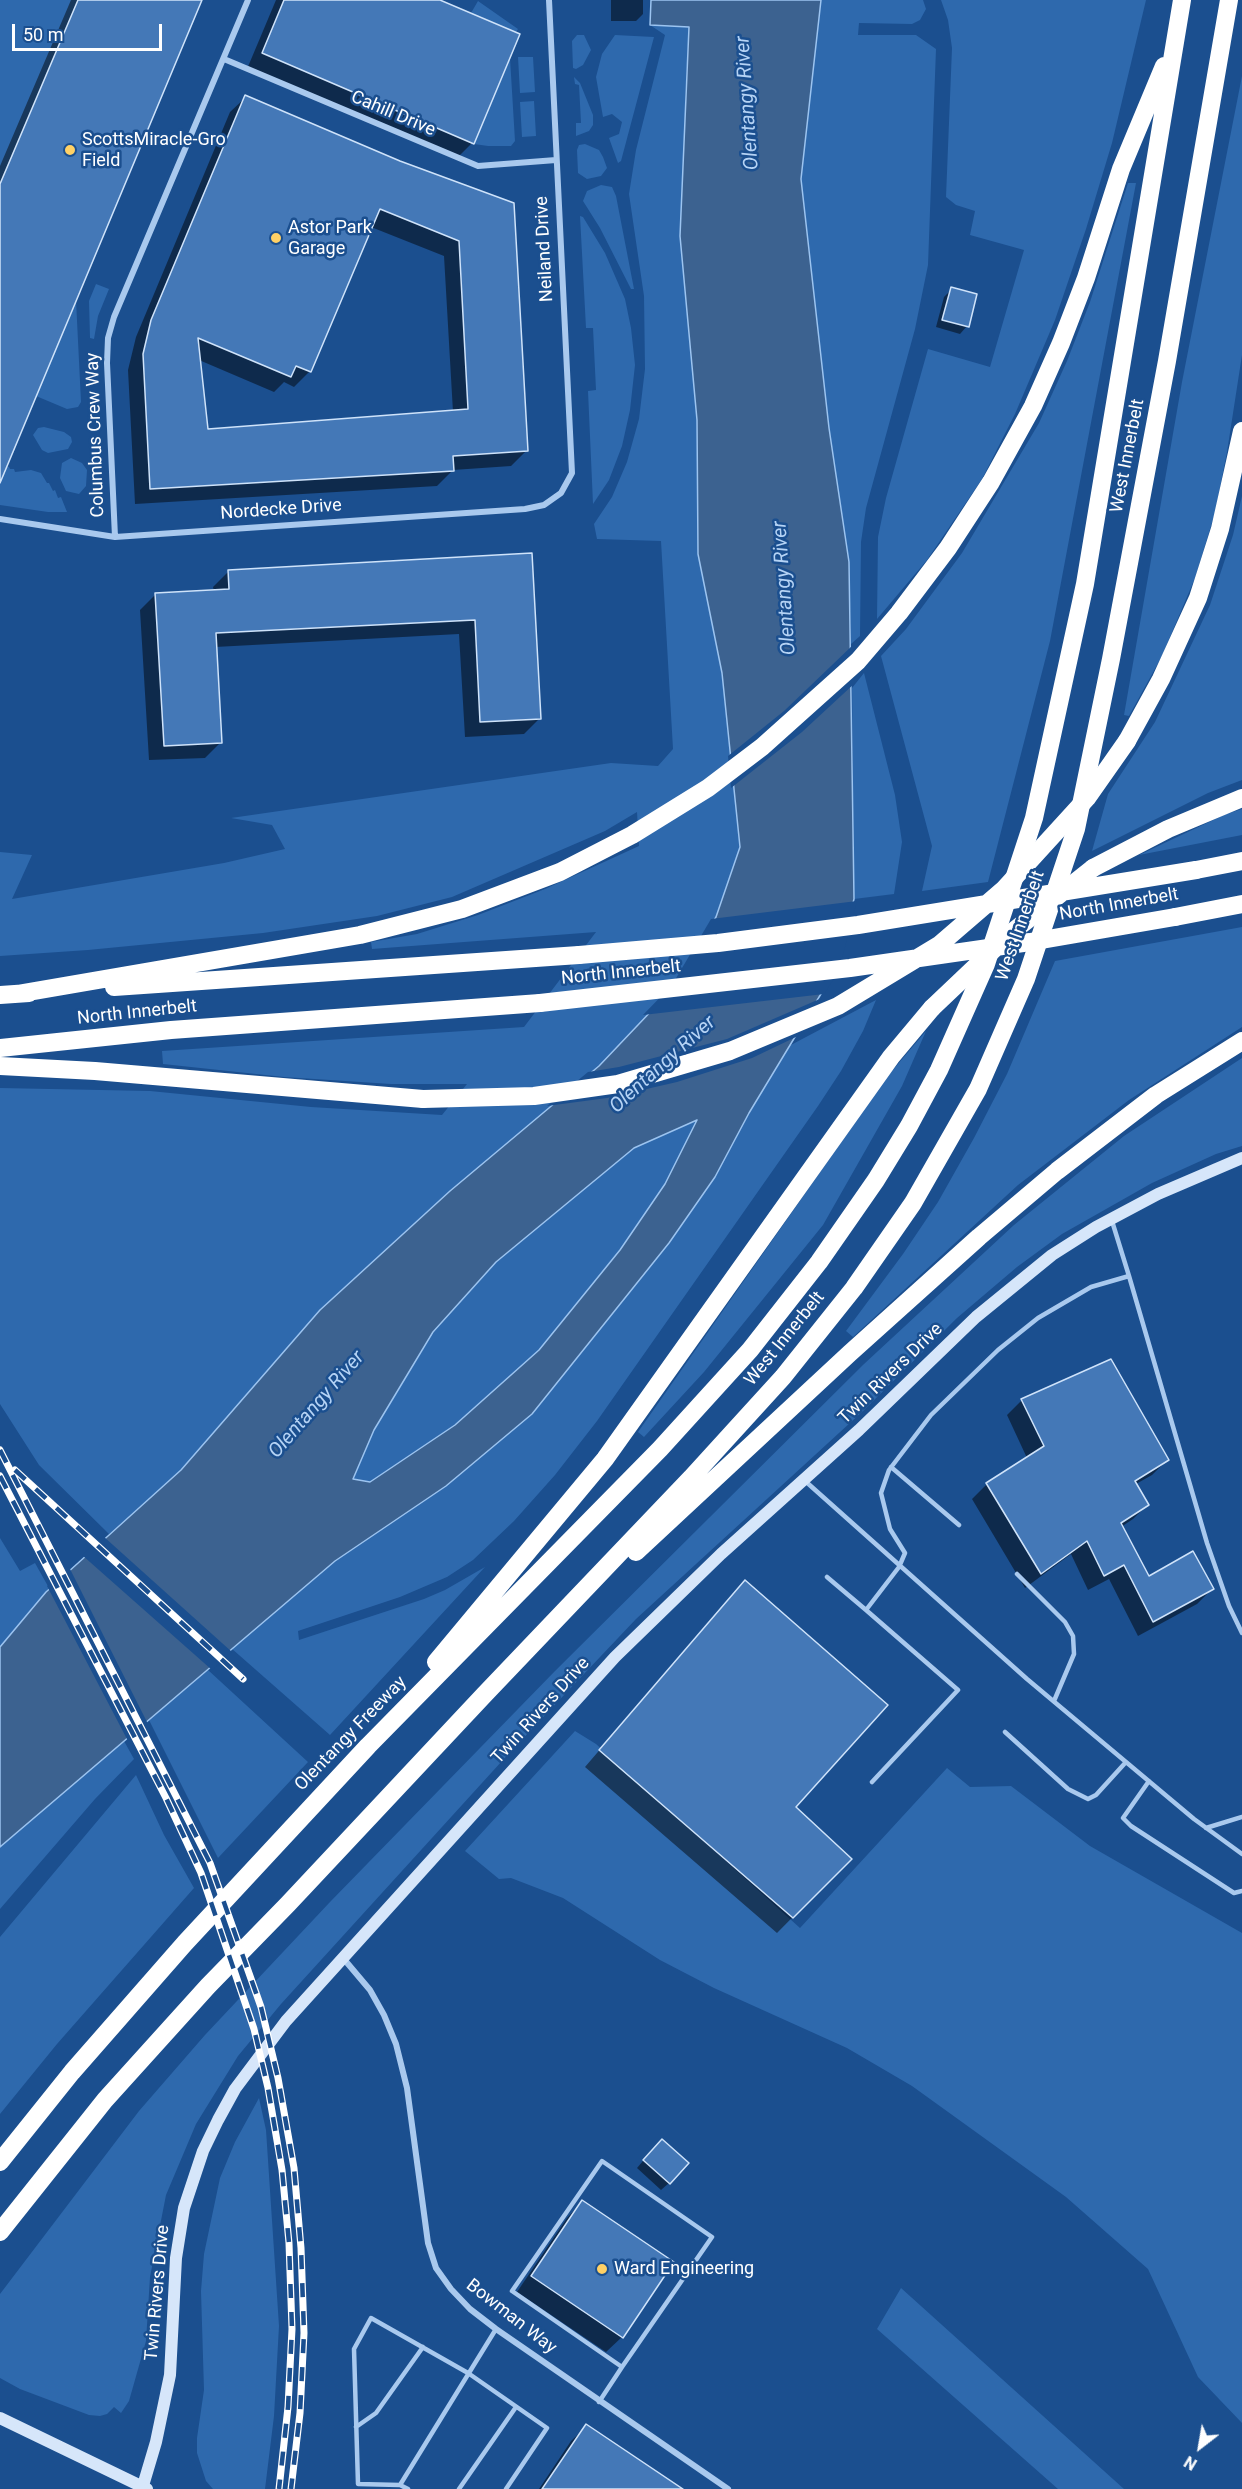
<!DOCTYPE html>
<style>
body{margin:0}
#map{position:relative;width:1242px;height:2489px;overflow:hidden;background:#1b4f8f;font-family:Roboto,sans-serif}
canvas{display:block}
.north{position:absolute;left:1170px;top:2417px;width:60px;height:60px;-webkit-text-stroke:4px #1b4f8f;paint-order:stroke;rotate:211deg;font-size:16px;font-weight:700;line-height:24px;text-align:center;color:#fff}
.north::after{content:'';display:block;margin:auto;width:21px;height:27px;background:#fff;clip-path:polygon(50% 0,100% 100%,50% 72%,0 100%)}
.scale{position:absolute;left:12px;top:24px;width:150px;height:27px;box-sizing:border-box;border:3px solid #fff;border-top:0;padding-left:8px;font-size:18px;line-height:21px;white-space:nowrap;color:#fff;-webkit-text-stroke:4px #1b4f8f;paint-order:stroke}
</style>
<div id="map">
<canvas width="1242" height="2489"></canvas>
<div class="north">N</div>
<div class="scale">50 m</div>
</div>
<script>
const ctx = document.querySelector('canvas').getContext('2d');
ctx.lineJoin = 'round';
function fillPath(path, color) { ctx.fillStyle = color; ctx.fill(path, 'evenodd'); }
const toPath = rows => new Path2D(rows.map(r => 'M' + r).join(''));
function stroke(path, color, width, dash) { ctx.strokeStyle = color; ctx.lineWidth = width; ctx.lineCap = dash ? 'butt' : 'round'; ctx.setLineDash(dash || []); ctx.stroke(path); }
function write(font, color, halo, rows, align = 'center') {
  ctx.font = font + ' Roboto,sans-serif'; ctx.lineWidth = 5; ctx.setLineDash([]); ctx.textBaseline = 'middle'; ctx.strokeStyle = halo; ctx.fillStyle = color; for (const [text, x, y, turn = 0] of rows) {
    ctx.save(); ctx.translate(x, y); ctx.rotate((+turn || 0) * Math.PI / 180); ctx.textAlign = isNaN(turn) ? turn : align; if (halo) ctx.strokeText(text, 0, 0); ctx.fillText(text, 0, 0); ctx.restore();
  }
}
const green = toPath([
 [0,0,202,0,76,300,81,402,78,407,67,409,36,396,10,460,0,456],
 [821,0,923,0,926,9,920,20,912,24,859,23,858,35,916,35,936,49,928,265,915,329,866,508,861,542,860,636,851,644,849,562,829,428,801,179],
 [941,0,1146,0,1112,143,1086,229,1055,320,1015,414,982,479,927,560,877,619,878,537,886,498,928,349,990,367,1024,250,970,235,975,211,956,205,946,197,952,48,948,20],
 [478,1,518,29,516,32,471,13],
 [667,24,689,27,685,100,697,420,698,554,722,673,740,847,716,917,675,986,599,1066,450,1191,320,1310,181,1470,109,1534,39,1465,0,1404,0,1088,150,1091,311,1107,442,1115,467,1084,391,1084,284,1077,163,1064,162,1051,524,1027,596,932,372,949,371,942,417,934,478,915,545,889,639,846,637,812,605,831,452,897,377,916,263,933,88,950,0,956,0,852,32,855,12,899,224,863,285,849,272,825,231,818,611,763,658,766,673,749,661,541,597,539,594,524,612,497,627,462,639,419,645,369,644,296,629,194,636,150,665,35,650,25],
 [577,35,584,35,591,50,583,65,576,69,573,68,572,41],
 [615,35,654,37,621,161,618,163,609,138,619,134,622,122,612,114,603,117,596,77,602,54],
 [518,57,533,57,535,92,520,93],
 [510,58,515,141,511,146,488,146,474,144],
 [1242,76,1242,355,1227,452,1215,513,1195,578,1162,656,1129,716,1124,715,1182,382],
 [574,77,580,83,593,115,593,125,589,131,576,136,576,123,581,123,579,85,575,84],
 [534,101,536,136,522,137,520,102],
 [585,144,599,150,603,157,607,168,601,176,587,179,578,173,577,150,579,145],
 [1128,183,1136,183,1050,641,988,882,922,891,932,846,881,656,906,629,962,553,1039,423,1067,361,1090,302],
 [601,185,612,187,616,196,634,289,631,289,600,228,583,201,587,191],
 [580,216,583,217,605,253,625,299,631,328,635,365,630,410,622,446,609,480,593,504,588,391,596,390,593,328,586,328],
 [96,284,109,289,98,316,94,339,90,338,89,301],
 [44,427,64,432,71,437,72,442,68,449,48,453,42,450,33,435,38,428],
 [71,458,82,463,87,470,86,486,79,494,66,491,60,478,62,463],
 [0,464,9,467,10,469,14,469,15,472,31,470,41,473,47,483,49,483,53,491,55,490,58,498,61,497,67,512,48,512,0,505],
 [1242,496,1242,780,1208,793,1092,851,1108,794,1155,722,1210,605,1233,535],
 [864,673,895,795,902,842,894,894,854,899,852,688],
 [1242,809,1242,835,1139,855,1226,814],
 [1242,927,1242,1027,1129,1100,1018,1185,853,1337,846,1331,903,1254,938,1202,974,1138,1007,1074,1055,961],
 [876,1000,863,1031,841,1071,818,1106,597,1421,555,1475,514,1521,473,1560,447,1577,400,1597,298,1631,299,1640,424,1599,445,1590,485,1567,330,1735,231,1648,335,1561,446,1486,532,1414,669,1243,715,1177,749,1113,789,1046],
 [926,1031,902,1086,823,1225,704,1372,644,1437,638,1432,886,1078],
 [1242,1058,1242,1146,1216,1154,1152,1183,1062,1234,1017,1267,957,1318,863,1411,636,1619,512,1750,281,2004,238,2056,196,2124,166,2195,150,2277,146,2341,129,2401,121,2413,114,2407,107,2414,100,2416,89,2415,20,2389,0,2378,0,2294,139,2111,205,2035,330,1902,555,1671,864,1364,1014,1225,1124,1136],
 [698,1120,665,1184,620,1250,539,1350,455,1425,370,1482,353,1479,374,1430,434,1332,496,1262,634,1148],
 [0,1538,20,1571,35,1563,49,1588,0,1647],
 [208,1670,308,1762,218,1858,149,1720],
 [575,1731,596,1744,800,1928,947,1768,970,1787,1011,1786,1090,1846,1242,1933,1242,2423,1198,2377,1148,2269,1066,2197,912,2086,847,2048,714,1988,660,1960,563,1898,511,1878,499,1879,465,1851],
 [124,1741,134,1759,95,1799,0,1909,0,1847],
 [136,1775,164,1835,194,1888,57,2044,0,2114,0,1937],
 [259,2098,266,2130,279,2326,274,2416,265,2489,213,2489,206,2481,197,2453,197,2438,204,2390,201,2291,204,2254,220,2178,235,2142],
 [901,2288,1124,2489,1058,2489,877,2329]
]);
const water = toPath([
 [651,0,821,0,801,179,829,428,849,562,854,899,836,969,749,1113,715,1177,669,1243,532,1414,446,1486,335,1561,0,1847,0,1647,46,1592,181,1470,320,1310,450,1191,599,1066,675,986,716,917,740,847,722,673,698,554,697,420,680,236,689,27,650,25,651,0],
 [697,1120,665,1184,620,1250,539,1350,455,1425,370,1482,353,1479,374,1430,433,1332,496,1262,634,1148,697,1120]
]);
const pier = toPath([
 [854,644,855,683,802,732,731,788,728,756,784,711],
 [857,901,839,970,824,994,643,1015,672,985,711,919],
 [822,998,798,1036,752,1058,677,1082,607,1098,547,1106,588,1072,619,1067,727,1039],
 [103,1536,232,1652,212,1670,82,1555],
 [69,1567,148,1724,128,1741,47,1586]
]);
const shadow = toPath([
 [71,0,200,0,0,468,0,166],
 [276,0,436,0,472,143,457,158,247,69],
 [611,0,643,0,643,14,636,21,611,21],
 [246,97,400,162,512,204,526,451,511,466,453,470,437,486,135,504,128,370,136,337,230,112],
 [371,227,444,256,453,412,207,431,199,360,274,392,284,382,294,387,310,371],
 [952,289,967,326,960,334,936,327,944,297],
 [531,555,540,718,524,734,465,737,459,634,215,647,221,742,205,758,149,760,140,610,156,594,214,591,213,587,229,571],
 [1022,1400,1167,1460,1152,1475,1136,1484,1148,1504,1133,1519,1121,1527,1148,1578,1212,1589,1197,1604,1138,1636,1109,1579,1088,1590,1071,1554,1025,1588,972,1499,987,1484,1027,1458,1007,1415],
 [730,1598,794,1807,850,1859,777,1933,585,1767],
 [654,2148,669,2183,661,2190,637,2168],
 [582,2202,622,2337,606,2352,517,2292,567,2218],
 [587,2426,680,2489,539,2489,571,2441]
]);
const building = toPath([
 [78,0,202,0,0,483,0,184,78,0],
 [284,0,440,0,520,34,474,144,262,53,284,0],
 [245,95,400,161,514,203,528,451,453,456,454,471,150,489,143,354,151,320,245,95],
 [380,209,459,241,468,409,208,429,198,338,291,377,296,366,311,372,380,209],
 [951,287,977,294,969,327,942,320,951,287],
 [532,553,541,719,480,722,475,620,216,633,222,743,164,746,155,593,229,589,228,570,532,553],
 [1111,1359,1169,1460,1135,1481,1149,1505,1121,1523,1149,1576,1193,1551,1214,1589,1153,1622,1124,1565,1104,1576,1087,1541,1041,1574,986,1483,1044,1446,1021,1399,1111,1359],
 [745,1580,888,1705,796,1807,852,1859,793,1918,599,1750,745,1580],
 [662,2139,689,2163,670,2184,643,2160,662,2139],
 [582,2200,674,2262,623,2338,531,2276,582,2200],
 [586,2424,683,2489,542,2489,586,2424]
]);
const service = toPath([
 [1129,1276,1207,1543,1229,1606,1242,1633],
 [891,1467,959,1525],
 [804,1480,1027,1679,1194,1819,1242,1854],
 [1017,1574,1065,1622,1073,1636,1074,1654,1054,1701],
 [827,1577,866,1610,899,1567,905,1553,890,1529,881,1493,889,1470,931,1415,998,1350,1038,1318,1091,1287,1129,1276,1112,1221],
 [866,1610,958,1690,872,1782],
 [1005,1732,1068,1789,1088,1799,1096,1795,1126,1762],
 [1149,1781,1123,1818,1131,1826,1234,1893,1242,1891],
 [1206,1828,1242,1817],
 [599,2402,622,2367,712,2237,602,2161,512,2291,622,2367],
 [356,2427,376,2413,423,2347],
 [400,2485,496,2329],
 [408,2489,400,2485,358,2484,354,2349,371,2318,468,2373,547,2428,506,2489],
 [459,2489,516,2407]
]);
const minor = toPath([
 [224,59,478,166,556,160],
 [0,519,115,537,525,509,544,505,561,493,572,473,549,0],
 [115,537,107,363,108,338,114,317,248,0],
 [343,1958,370,1990,384,2015,396,2044,407,2088,428,2243,436,2268,451,2289,470,2309,496,2329,728,2489]
]);
const secondary = toPath([
 [0,2418,147,2489],
 [142,2489,156,2442,170,2375,176,2258,184,2208,203,2151,218,2120,235,2089,286,2021,615,1657,721,1554,859,1430,976,1317,1052,1255,1096,1227,1158,1194,1242,1158]
]);
const motorway = toPath([
 [1127,741,1161,679,1198,598,1220,529,1242,431],
 [1093,868,1168,829,1242,798],
 [1196,870,1242,861],
 [1175,917,1242,904],
 [114,987,579,955],
 [17,994,360,935,462,909,560,872,632,835,708,788,762,747,858,661,899,613,948,548,991,482,1033,406,1061,343,1086,278,1121,169,1164,66],
 [0,995,29,993],
 [0,1048,171,1030,540,1003],
 [0,1066,95,1071,423,1099],
 [636,1552,850,1353,979,1237,1057,1171,1156,1095,1242,1041],
 [436,1662,605,1459,891,1057,932,1008],
 [0,2162,72,2072,185,1943,368,1746,660,1449,750,1350,819,1262,876,1180,909,1126,939,1070,986,964,1034,818,1085,584,1182,0],
 [0,2232,105,2100,208,1986,288,1904,484,1695,691,1478,783,1377,854,1288,913,1203,978,1089,1026,979,1076,829,1111,659,1167,361,1229,0]
]);
const rail = toPath([
 [0,1450,210,1863,261,2007,278,2078,294,2168,301,2248,304,2333,300,2413,291,2489],
 [15,1470,243,1679],
 [0,1476,166,1798,201,1873,254,2029,268,2088,282,2170,289,2243,292,2329,288,2407,279,2489]
]);
const motorwayBridge = toPath([
 [579,955,718,943,858,925,1196,870],
 [540,1003,850,968,1030,942,1175,917],
 [932,1008,1011,933,1093,868],
 [423,1099,534,1096,618,1084,730,1051,838,1006,939,945,1004,889,1087,798,1127,741]
]);
const markers = [
 [70,150,6,"#ffd166"],
 [276,238,6,"#ffd166"],
 [602,2269,6,"#ffd166"]
];
const streetNames = [
 ["Cahill Drive",393,114,23],
 ["Neiland Drive",545,249,-93],
 ["Columbus Crew Way",96,435,-92],
 ["West Innerbelt",1128,456,-79],
 ["Nordecke Drive",281,510,-4],
 ["North Innerbelt",1119,905,-10],
 ["West Innerbelt",1021,926,-71],
 ["North Innerbelt",621,973,-6],
 ["North Innerbelt",137,1013,-6],
 ["West Innerbelt",785,1339,-51],
 ["Twin Rivers Drive",891,1374,-44],
 ["Twin Rivers Drive",541,1711,-48],
 ["Olentangy Freeway",351,1734,-46],
 ["Twin Rivers Drive",158,2293,-85],
 ["Bowman Way",511,2317,38]
];
const poiNames = [
 ["ScottsMiracle-Gro",82,140],
 ["Field",82,161],
 ["Astor Park",288,228],
 ["Garage",288,249],
 ["Ward Engineering",614,2269]
];
const waterNames = [
 ["Olentangy River",748,103,-94],
 ["Olentangy River",785,588,-94],
 ["Olentangy River",663,1065,-42],
 ["Olentangy River",317,1405,-49]
];
fillPath(green, '#2e69ad');
fillPath(water, '#3c6290');
stroke(water, '#9cc4f0', 1.5);
fillPath(pier, '#1b4f8f');
fillPath(shadow, '#0007');
fillPath(building, '#4478b7');
stroke(building, '#cfe3fa', 1.5);
stroke(service, '#a9c9ee', 4.5);
stroke(minor, '#a9c9ee', 6);
stroke(secondary, '#d6e6fa', 12);
stroke(motorway, '#fff', 18);
stroke(rail, '#fff', 7);
stroke(rail, '#1b4f8f', 4.5, [14]);
stroke(motorwayBridge, '#fff', 18);
for (const [x, y, r, color] of markers) { const dot = new Path2D(); dot.arc(x, y, r, 0, 2 * Math.PI); ctx.fillStyle = color; ctx.fill(dot); stroke(dot, '#1b4f8f', 2); }
write('18px', '#fff', '#1b4f8f', streetNames);
write('18px', '#fff', '#1b4f8f', poiNames, 'left');
write('italic 20px', '#b5d3f5', '#1b4f8f', waterNames);
</script>
